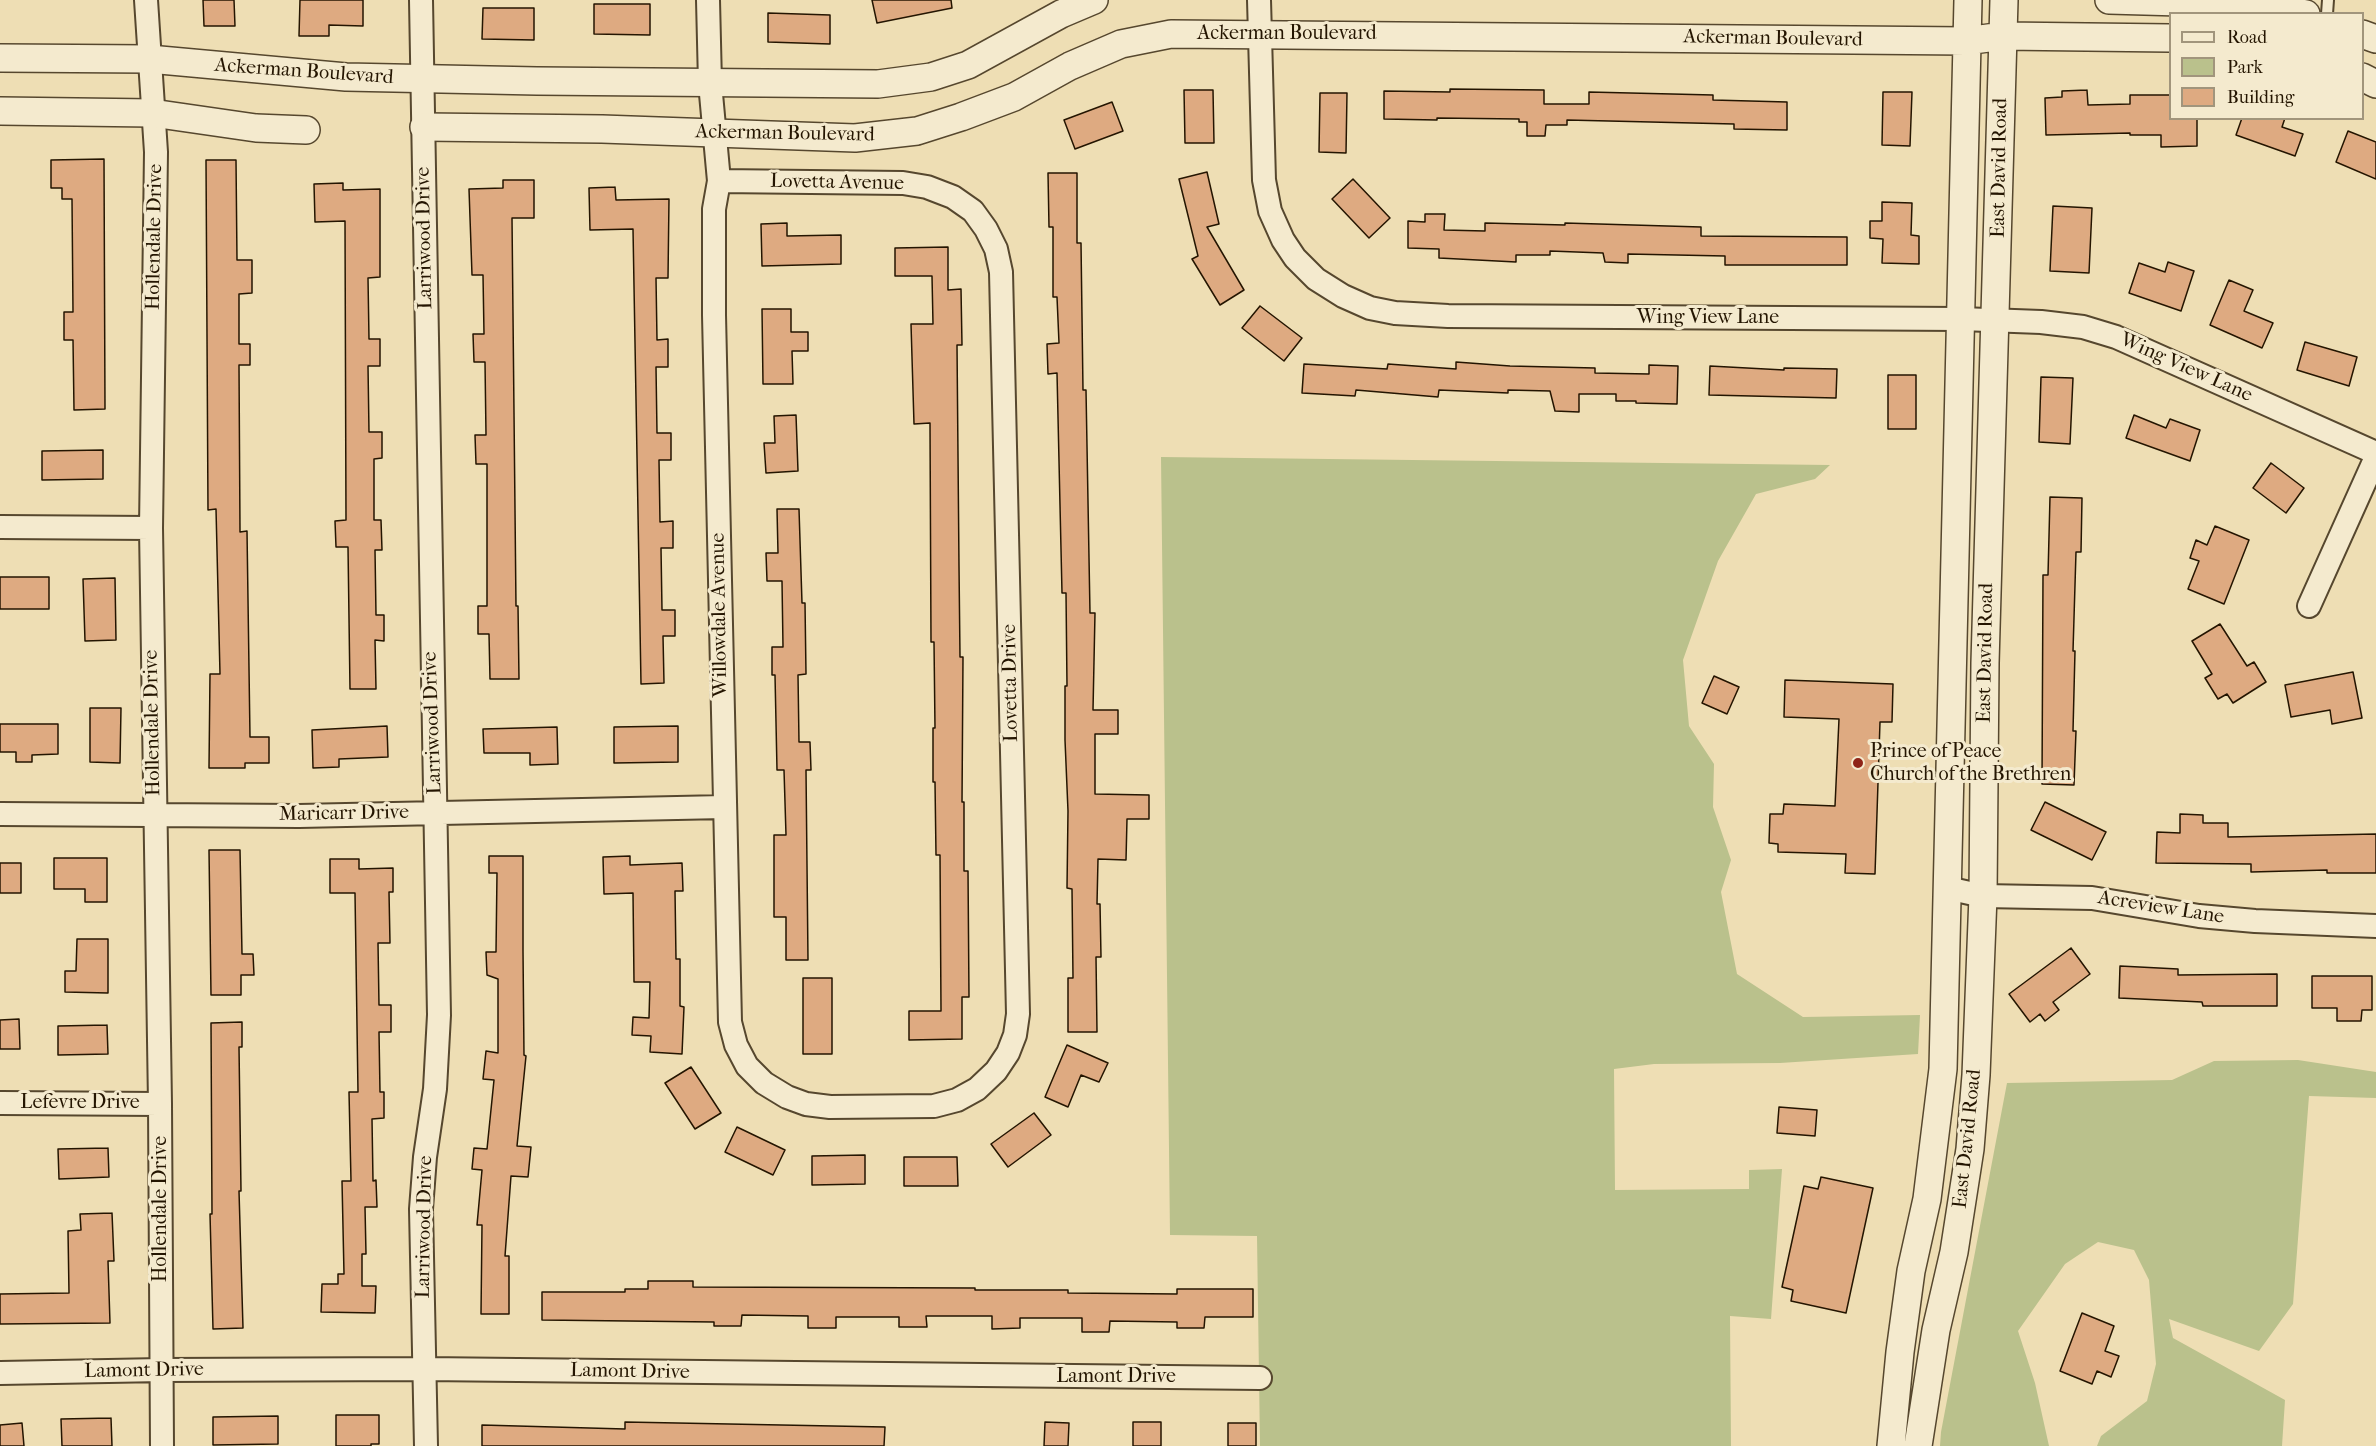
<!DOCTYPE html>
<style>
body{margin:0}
#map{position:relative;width:2376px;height:1446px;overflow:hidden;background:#eedeb4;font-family:"IM FELL French Canon",serif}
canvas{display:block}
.legend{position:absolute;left:2169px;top:12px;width:195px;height:108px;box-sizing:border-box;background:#f4eace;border:2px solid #a1957c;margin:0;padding:8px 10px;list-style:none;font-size:18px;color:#241501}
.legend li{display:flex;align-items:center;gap:12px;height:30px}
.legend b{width:30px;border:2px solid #a1957c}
</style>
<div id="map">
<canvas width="2376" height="1446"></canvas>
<ul class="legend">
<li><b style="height:8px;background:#f4eace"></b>Road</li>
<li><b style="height:16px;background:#bac18c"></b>Park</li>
<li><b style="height:16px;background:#deaa81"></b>Building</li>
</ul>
</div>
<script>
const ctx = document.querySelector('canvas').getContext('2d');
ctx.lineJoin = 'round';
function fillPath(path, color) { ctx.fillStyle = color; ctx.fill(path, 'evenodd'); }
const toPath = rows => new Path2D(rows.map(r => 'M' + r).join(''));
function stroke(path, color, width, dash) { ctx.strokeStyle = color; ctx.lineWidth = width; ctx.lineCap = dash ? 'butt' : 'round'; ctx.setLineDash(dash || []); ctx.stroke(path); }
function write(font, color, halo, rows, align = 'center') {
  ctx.font = font + ' "IM FELL French Canon",serif'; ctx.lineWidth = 6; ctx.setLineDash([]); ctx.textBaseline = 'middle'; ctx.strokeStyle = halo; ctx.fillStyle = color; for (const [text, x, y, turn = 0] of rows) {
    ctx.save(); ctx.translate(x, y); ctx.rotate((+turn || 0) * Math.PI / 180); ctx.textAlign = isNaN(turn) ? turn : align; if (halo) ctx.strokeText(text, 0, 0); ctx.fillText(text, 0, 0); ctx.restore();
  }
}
const green = toPath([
 [1161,457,1830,465,1815,479,1756,494,1718,561,1683,660,1689,726,1714,764,1713,807,1731,860,1721,892,1737,974,1803,1017,1920,1015,1918,1054,1780,1063,1654,1064,1614,1069,1615,1190,1749,1189,1749,1170,1782,1169,1771,1319,1730,1316,1731,1446,1260,1446,1257,1236,1170,1235],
 [2298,1060,2376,1072,2376,1098,2309,1096,2293,1304,2259,1351,2169,1319,2173,1338,2285,1400,2282,1446,2097,1446,2101,1436,2147,1401,2156,1364,2149,1280,2134,1250,2098,1242,2065,1264,2018,1331,2035,1383,2049,1446,1940,1446,1941,1432,2007,1083,2172,1080,2214,1061]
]);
const building = toPath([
 [203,0,234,0,235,26,204,26,203,0],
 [300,0,363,0,363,26,329,25,329,36,299,36,300,0],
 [872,0,951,0,952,8,877,23,872,0],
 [594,4,650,4,650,35,594,34,594,4],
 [483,8,534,8,534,40,482,39,483,8],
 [768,13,830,15,830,44,768,42,768,13],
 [1450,89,1544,90,1544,104,1589,104,1589,92,1713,95,1713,100,1787,102,1787,130,1734,129,1734,124,1567,120,1567,125,1546,125,1545,136,1527,136,1527,122,1519,122,1519,119,1437,118,1437,120,1384,119,1384,91,1450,92,1450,89],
 [1184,90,1213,90,1214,143,1185,143,1184,90],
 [2087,90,2088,105,2130,104,2130,95,2170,95,2170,118,2197,118,2197,146,2161,147,2161,135,2130,135,2130,133,2046,135,2045,98,2062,97,2062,91,2087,90],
 [1883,92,1912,92,1910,146,1882,145,1883,92],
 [1320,93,1347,93,1346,153,1319,152,1320,93],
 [1112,102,1123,131,1075,149,1064,120,1112,102],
 [2242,118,2285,118,2282,127,2303,134,2295,156,2236,135,2242,118],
 [2348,131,2376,142,2376,179,2336,162,2348,131],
 [104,159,105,409,74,410,73,340,64,340,64,312,73,312,72,199,62,199,62,188,51,188,51,160,104,159],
 [206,160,236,160,237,260,252,260,252,293,239,294,239,344,250,344,250,365,239,365,240,532,247,531,250,737,269,737,269,763,245,763,245,768,209,768,210,674,220,674,216,509,208,510,206,160],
 [1207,172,1219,224,1207,227,1244,290,1220,305,1192,259,1198,256,1179,179,1207,172],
 [1048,173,1077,173,1077,243,1081,243,1083,390,1086,390,1090,613,1095,613,1093,710,1118,710,1118,734,1095,734,1095,794,1149,795,1149,819,1127,819,1126,860,1098,859,1097,904,1100,904,1101,957,1096,957,1097,1032,1068,1032,1068,978,1073,978,1072,889,1067,888,1068,811,1065,740,1065,686,1067,686,1066,593,1062,593,1057,373,1048,374,1047,344,1059,343,1057,297,1053,297,1053,227,1049,227,1048,173],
 [1353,179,1390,218,1369,238,1332,199,1353,179],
 [503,180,534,180,534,218,512,218,516,606,518,606,519,679,490,679,489,634,478,634,478,606,487,606,487,464,476,464,475,435,486,435,485,362,474,362,473,334,484,334,483,275,472,275,469,189,503,188,503,180],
 [343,183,343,190,380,189,380,277,368,278,369,339,380,339,380,366,368,366,369,432,382,432,382,458,374,459,374,520,381,520,382,550,375,550,376,615,384,615,384,641,375,640,376,689,350,689,348,547,336,547,335,521,346,520,345,221,315,222,314,184,343,183],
 [615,187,616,200,669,199,668,278,656,278,657,340,668,339,668,367,656,367,657,433,671,433,671,460,659,460,660,522,673,521,673,548,661,548,662,610,675,610,675,636,663,636,664,683,641,684,633,229,590,230,589,188,615,187],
 [1882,202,1912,203,1911,235,1919,236,1919,264,1882,263,1883,239,1870,238,1870,221,1882,221,1882,202],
 [2053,206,2092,208,2089,273,2050,271,2053,206],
 [1425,214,1445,214,1444,230,1485,231,1485,223,1565,225,1565,223,1701,227,1701,236,1847,237,1847,265,1725,265,1725,256,1628,254,1628,263,1605,262,1603,253,1550,251,1550,255,1516,255,1516,262,1439,258,1439,249,1408,248,1408,221,1425,222,1425,214],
 [787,223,787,236,841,235,841,264,762,266,761,224,787,223],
 [948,247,948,290,961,289,962,345,957,345,959,566,960,657,963,657,962,802,964,802,964,871,968,871,969,997,962,997,962,1039,909,1040,909,1011,941,1011,940,855,936,855,935,782,933,782,933,728,935,728,934,642,931,642,930,423,914,424,911,324,933,324,932,276,895,276,895,248,948,247],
 [2168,262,2194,271,2181,311,2129,293,2139,263,2165,272,2168,262],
 [2229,280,2253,290,2244,311,2273,323,2262,348,2210,325,2229,280],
 [1260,306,1302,338,1284,361,1242,328,1260,306],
 [762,309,791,309,791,332,808,332,808,351,792,351,793,384,763,384,762,309],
 [2305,342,2357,357,2349,386,2297,370,2305,342],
 [1456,362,1510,366,1595,368,1595,373,1649,374,1649,365,1678,366,1677,404,1636,403,1636,401,1616,401,1616,394,1579,394,1579,412,1555,411,1550,391,1508,390,1508,393,1439,390,1438,397,1356,390,1355,396,1302,393,1304,364,1387,369,1388,364,1456,369,1456,362],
 [1710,366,1784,370,1784,368,1837,369,1836,398,1709,395,1710,366],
 [1888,375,1916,375,1916,429,1888,429,1888,375],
 [2041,377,2073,378,2070,444,2039,442,2041,377],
 [796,415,798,471,766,473,764,443,775,443,774,416,796,415],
 [2134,415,2166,428,2170,419,2200,430,2190,461,2126,438,2134,415],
 [103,450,103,479,42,480,42,451,103,450],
 [2271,463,2304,488,2286,513,2253,488,2271,463],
 [2050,497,2082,498,2081,552,2076,552,2073,651,2075,651,2073,731,2076,731,2074,785,2042,784,2043,575,2048,575,2050,497],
 [777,509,799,509,802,603,805,603,806,674,798,675,799,742,810,742,811,770,806,770,808,960,786,960,786,917,774,917,774,835,786,835,784,770,777,770,775,675,772,675,772,647,783,647,782,581,767,581,766,553,778,553,777,509],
 [2215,526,2249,540,2224,604,2188,589,2199,561,2190,558,2196,540,2207,545,2215,526],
 [0,577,49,577,49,609,0,609,0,577],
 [115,578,116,640,85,641,83,579,115,578],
 [2220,624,2247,666,2254,662,2266,682,2233,703,2227,694,2218,699,2205,678,2212,674,2192,641,2220,624],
 [2353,672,2362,718,2332,724,2330,710,2291,717,2285,685,2353,672],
 [1714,676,1739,687,1727,714,1702,703,1714,676],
 [1785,680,1893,684,1892,722,1880,722,1875,874,1845,873,1846,854,1778,852,1778,844,1769,843,1770,814,1783,814,1784,804,1835,806,1839,719,1784,717,1785,680],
 [90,708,121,708,120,763,90,762,90,708],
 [0,724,58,724,58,754,32,755,32,762,16,762,16,752,0,752,0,724],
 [387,726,388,757,339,759,339,767,313,768,312,730,387,726],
 [678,726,678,762,614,763,614,727,678,726],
 [557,727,558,764,530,765,530,753,484,753,483,729,557,727],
 [2045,802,2106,832,2092,860,2031,830,2045,802],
 [2180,814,2203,815,2203,823,2228,823,2228,837,2376,834,2376,873,2327,873,2327,870,2251,872,2251,864,2156,863,2157,832,2180,833,2180,814],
 [209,850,240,850,242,954,253,954,254,975,241,975,241,995,211,995,209,850],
 [489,856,523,856,523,951,524,1055,526,1056,517,1146,531,1147,528,1177,511,1176,505,1256,509,1256,509,1314,481,1314,482,1225,477,1225,482,1170,472,1169,474,1148,487,1149,494,1080,483,1079,486,1051,498,1053,498,979,487,975,486,952,496,952,497,873,489,873,489,856],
 [630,856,630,865,682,863,683,891,675,891,676,959,680,959,680,1006,684,1007,682,1054,650,1052,651,1036,632,1035,633,1017,649,1018,650,982,634,982,633,893,604,894,603,857,630,856],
 [54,858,107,858,107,902,85,902,85,889,54,889,54,858],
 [330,859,359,859,359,869,393,868,393,892,389,892,390,943,378,943,379,1005,391,1005,391,1032,379,1032,380,1092,384,1092,384,1118,372,1119,373,1181,376,1180,377,1207,365,1207,366,1254,362,1254,362,1286,376,1286,375,1313,321,1312,322,1284,338,1284,338,1274,344,1274,342,1181,351,1181,349,1092,358,1092,355,893,330,893,330,859],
 [0,863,21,863,21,893,0,893,0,863],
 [77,939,108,939,108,993,65,992,65,971,76,971,77,939],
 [2071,948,2090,974,2053,1002,2059,1010,2045,1021,2040,1014,2030,1022,2009,994,2071,948],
 [2120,966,2178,969,2178,975,2277,974,2277,1006,2203,1006,2202,1002,2119,998,2120,966],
 [2312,976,2372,976,2372,1010,2362,1010,2361,1021,2337,1021,2337,1008,2312,1008,2312,976],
 [803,978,832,978,832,1054,803,1054,803,978],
 [19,1019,20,1049,0,1049,0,1020,19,1019],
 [242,1022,242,1047,239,1047,241,1191,239,1191,243,1328,213,1329,210,1214,212,1214,211,1023,242,1022],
 [107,1025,108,1054,58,1055,58,1026,107,1025],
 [1067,1045,1108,1063,1099,1082,1081,1075,1068,1107,1045,1097,1067,1045],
 [691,1067,721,1113,695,1129,665,1083,691,1067],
 [1779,1107,1817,1110,1815,1136,1777,1133,1779,1107],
 [1034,1113,1051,1135,1008,1167,991,1144,1034,1113],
 [737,1127,785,1150,773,1175,725,1152,737,1127],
 [108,1148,109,1177,59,1179,58,1149,108,1148],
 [865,1155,865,1184,812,1185,812,1156,865,1155],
 [904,1157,957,1157,958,1186,904,1186,904,1157],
 [1821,1177,1873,1188,1846,1313,1791,1301,1793,1290,1782,1287,1804,1186,1818,1189,1821,1177],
 [112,1213,114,1261,108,1261,110,1323,0,1324,0,1294,69,1293,68,1231,81,1230,80,1214,112,1213],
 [648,1281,693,1281,693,1287,975,1288,975,1290,1068,1290,1068,1293,1177,1294,1177,1289,1253,1289,1253,1317,1205,1317,1204,1328,1177,1328,1177,1322,1110,1321,1109,1332,1082,1332,1082,1318,1020,1318,1020,1328,992,1329,992,1316,926,1316,927,1327,899,1327,899,1317,836,1317,836,1328,808,1328,808,1316,742,1315,741,1326,714,1326,714,1322,542,1320,542,1292,625,1292,625,1289,648,1289,648,1281],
 [2082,1313,2114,1326,2105,1351,2119,1356,2111,1377,2097,1371,2092,1384,2060,1371,2082,1313],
 [336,1415,379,1415,379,1444,371,1444,371,1446,336,1446,336,1415],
 [278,1416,278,1444,213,1445,213,1417,278,1416],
 [111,1418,112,1446,62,1446,61,1419,111,1418],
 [625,1422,885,1427,884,1446,482,1446,482,1425,625,1429,625,1422],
 [1045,1422,1069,1423,1068,1446,1044,1446,1045,1422],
 [1133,1422,1161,1422,1161,1446,1133,1446,1133,1422],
 [22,1423,24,1446,0,1446,0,1425,22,1423],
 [1228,1423,1256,1423,1256,1446,1228,1446,1228,1423]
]);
const service = toPath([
 [2327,14,2328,0]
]);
const minor = toPath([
 [146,0,156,152,151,528,160,1104,162,1446],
 [421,0,439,1015,435,1089,425,1157,421,1209,426,1446],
 [708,0,710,83,719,181,714,209,714,315,730,1022,736,1045,747,1066,764,1083,787,1097,806,1104,830,1107,934,1106,957,1100,977,1089,996,1071,1008,1053,1015,1035,1018,1014,1001,272,996,249,986,229,973,211,953,197,927,187,903,183,719,181],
 [1259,0,1264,180,1270,211,1283,240,1295,258,1316,279,1343,296,1370,308,1395,313,1448,316,1961,319,2041,322,2083,327,2116,337,2376,453],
 [0,527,151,528],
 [2309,606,2376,457],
 [0,814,299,816,724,807],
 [1947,888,1983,896,2092,898,2199,916,2255,921,2376,926],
 [0,1103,160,1104],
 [0,1373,162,1370,425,1369,1260,1378]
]);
const tertiary = toPath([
 [2109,0,2215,3,2272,7,2306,14],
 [2362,34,2376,39],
 [0,58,149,59,346,77,537,81,878,84,931,77,968,65,1061,14,1094,0],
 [2362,77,2376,84],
 [0,111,152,113,256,128,306,130],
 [424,127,602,129,855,138,917,131,961,117,1014,97,1070,66,1121,44,1171,34,1966,41,2003,36,2170,38],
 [1891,1446,1900,1352,1911,1271,1927,1199,1943,1069,1968,0],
 [1918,1446,1936,1330,1954,1252,1970,1149,1976,1075,1983,896,1985,663,2004,0]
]);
const markers = [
 [1858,763,6,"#8f2418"]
];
const streetNames = [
 ["Ackerman Boulevard",1287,34],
 ["Ackerman Boulevard",1773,39,1],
 ["Ackerman Boulevard",304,72,4],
 ["Ackerman Boulevard",785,134,1],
 ["East David Road",2000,168,-89],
 ["Lovetta Avenue",837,183,1],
 ["Hollendale Drive",155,237,-89],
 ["Larriwood Drive",425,238,-91],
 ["Wing View Lane",1708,318],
 ["Wing View Lane",2186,368,24],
 ["Willowdale Avenue",720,615,-91],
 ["East David Road",1986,653,-89],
 ["Lovetta Drive",1011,683,-91],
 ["Hollendale Drive",153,723,-91],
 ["Larriwood Drive",433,723,-92],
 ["Maricarr Drive",344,814,-1],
 ["Acreview Lane",2161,908,9],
 ["Lefevre Drive",80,1103],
 ["East David Road",1968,1139,-84],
 ["Hollendale Drive",161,1209,-90],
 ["Larriwood Drive",425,1227,-89],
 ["Lamont Drive",144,1371,-1],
 ["Lamont Drive",630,1372,1],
 ["Lamont Drive",1116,1377]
];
const poiNames = [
 ["Prince of Peace",1870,752],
 ["Church of the Brethren",1870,775]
];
fillPath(green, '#bac18c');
fillPath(building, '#deaa81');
stroke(building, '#241501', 1.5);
stroke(service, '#56472e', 14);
stroke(minor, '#56472e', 26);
stroke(tertiary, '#56472e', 30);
stroke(service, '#f4eace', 10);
stroke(minor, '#f4eace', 22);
stroke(tertiary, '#f4eace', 27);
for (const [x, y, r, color] of markers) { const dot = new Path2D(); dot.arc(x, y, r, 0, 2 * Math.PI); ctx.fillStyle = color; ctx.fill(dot); stroke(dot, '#f4eace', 2); }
write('20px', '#241501', '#f4eace', streetNames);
write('20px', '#241501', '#f4eace', poiNames, 'left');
</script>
